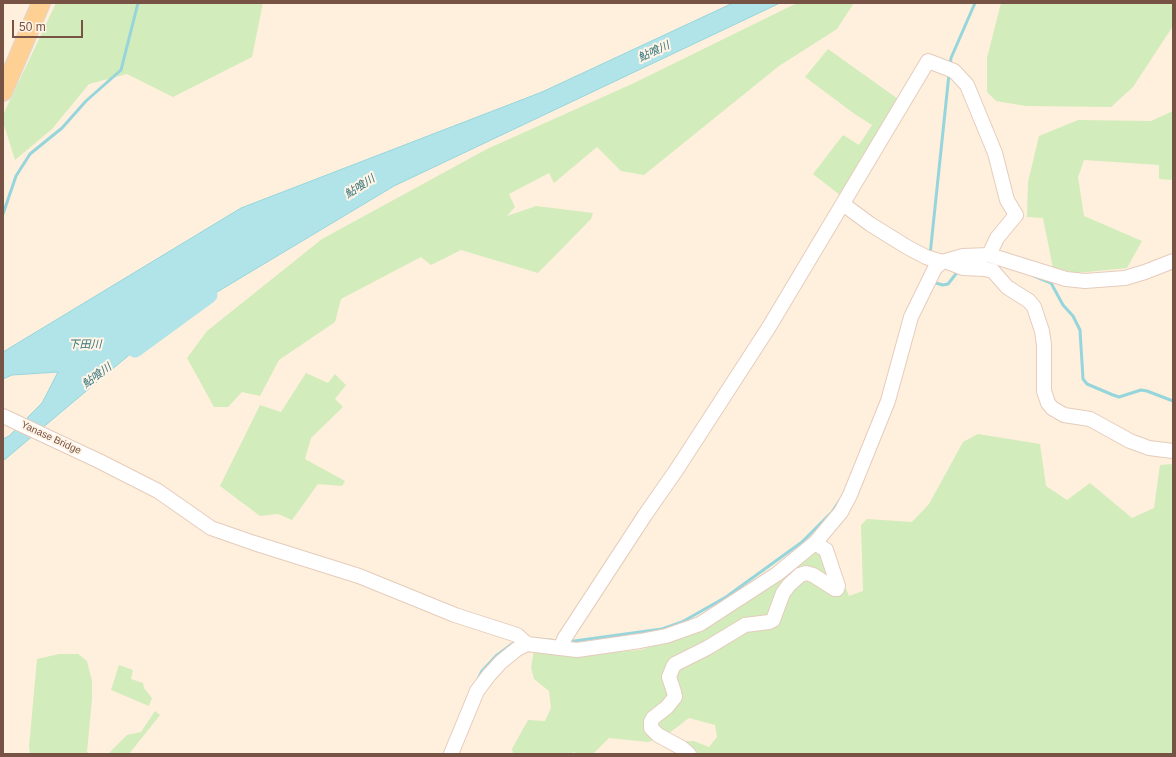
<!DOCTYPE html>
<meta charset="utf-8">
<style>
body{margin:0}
#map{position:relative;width:1176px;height:757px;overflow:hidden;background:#fef0dd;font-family:Helvetica,sans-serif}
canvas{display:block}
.frame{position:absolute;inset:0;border:4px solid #765344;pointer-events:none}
.scale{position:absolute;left:12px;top:20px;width:71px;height:18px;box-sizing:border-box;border:2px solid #765344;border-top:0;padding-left:5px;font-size:12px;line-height:14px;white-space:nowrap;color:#765344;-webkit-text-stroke:3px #fff4e6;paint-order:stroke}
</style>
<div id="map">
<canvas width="1176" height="757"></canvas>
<div class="frame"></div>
<div class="scale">50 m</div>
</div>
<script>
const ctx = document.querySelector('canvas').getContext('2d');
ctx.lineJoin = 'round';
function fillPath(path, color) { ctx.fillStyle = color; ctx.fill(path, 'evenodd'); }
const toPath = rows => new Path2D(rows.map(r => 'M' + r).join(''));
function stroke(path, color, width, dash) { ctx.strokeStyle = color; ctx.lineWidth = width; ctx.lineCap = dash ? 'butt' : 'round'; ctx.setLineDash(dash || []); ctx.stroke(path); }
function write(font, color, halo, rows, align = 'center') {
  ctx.font = font + ' Helvetica,"Noto Sans JP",sans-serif'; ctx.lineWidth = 4; ctx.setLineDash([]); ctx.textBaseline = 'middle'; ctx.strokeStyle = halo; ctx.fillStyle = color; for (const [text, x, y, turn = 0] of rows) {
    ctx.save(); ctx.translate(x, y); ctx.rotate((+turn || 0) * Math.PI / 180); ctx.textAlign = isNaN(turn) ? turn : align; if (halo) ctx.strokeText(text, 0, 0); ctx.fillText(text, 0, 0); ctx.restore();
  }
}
const green = toPath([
 [56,3,263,3,252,57,173,97,127,74,89,84,52,129,15,160,3,122,3,115],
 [797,3,854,3,837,29,779,66,644,175,621,171,597,147,554,183,549,173,509,194,515,207,507,216,536,206,593,213,591,219,538,273,461,250,431,265,421,257,341,299,335,322,279,360,260,396,242,392,228,407,214,407,187,358,207,331,322,239,487,149,634,83],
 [1001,3,1173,3,1173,26,1133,87,1111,107,1026,106,996,101,987,92,987,58],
 [828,49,898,99,840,195,813,174,843,135,859,145,872,125,856,115,805,77],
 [1173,111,1173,180,1159,179,1159,165,1084,160,1078,177,1084,216,1142,241,1127,268,1077,273,1053,268,1043,218,1027,217,1028,182,1039,136,1078,120,1151,121],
 [306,373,328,383,335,374,346,385,335,399,343,407,311,438,305,459,345,481,342,486,318,484,292,520,278,514,260,516,220,486,260,405,281,412],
 [978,434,1040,444,1046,486,1067,500,1090,483,1132,518,1154,508,1160,465,1173,464,1173,754,688,754,680,741,694,741,709,747,717,737,715,725,689,718,664,737,648,742,609,738,593,754,579,754,573,752,572,754,560,754,560,753,513,754,512,749,528,720,545,721,551,708,549,691,534,679,531,668,534,650,577,655,640,650,699,632,760,590,816,547,833,555,849,596,863,591,861,525,867,519,912,522,929,504,963,442],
 [59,654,78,654,87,661,92,681,92,699,87,752,90,754,30,754,29,747,37,659],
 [119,665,133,670,131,679,143,683,144,688,152,698,149,706,111,690],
 [155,711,160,715,129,754,108,754,127,735,141,732]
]);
const water = toPath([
 [733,3,780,3,394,186,172,319,3,461,3,439,9,436,42,403,58,372,12,375,3,379,3,352,241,208,542,92,733,3]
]);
const stream = toPath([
 [950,66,951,58,975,3],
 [3,214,16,176,30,154,62,128,86,101,121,70,138,3],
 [930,255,949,74],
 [984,262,996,264],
 [1034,276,1051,283,1063,305,1073,316,1080,330,1083,379,1087,384,1113,395,1119,397,1141,390,1147,391,1173,401],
 [932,282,943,285,948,284,959,270],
 [537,639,560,641],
 [567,642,662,629,682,622,726,597,802,542,832,512,840,500],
 [477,681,482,671,496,656,512,644,516,643]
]);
const river = toPath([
 [135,349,209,295]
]);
const minor = toPath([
 [843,204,870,224,907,247,926,257,942,262],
 [945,261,963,268,985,269,993,271,1007,287,1029,301,1034,307,1042,331,1044,345,1044,391,1048,403,1052,408,1064,415,1090,419,1130,441,1149,448,1173,451],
 [3,416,99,461,158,491,211,528,254,543,359,576,455,615,517,635,527,644],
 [561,648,564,639,645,515,677,469,769,327,928,61,954,71,967,85,995,153,1007,200,1016,215,997,238,989,255],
 [451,754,477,691,489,675,501,662,517,649,527,644,577,650,640,641,666,636,700,624,777,574,815,543,841,512,850,495,888,401,911,317,935,268,942,262,963,256,989,255,1066,279,1085,281,1125,278,1145,272,1173,261],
 [689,754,682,748,658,735,651,728,651,722,653,718,667,707,675,697,674,692,669,677,673,667,675,664,707,648,745,625,769,622,773,620,783,593,789,585,800,575,806,573,813,575,835,589,837,589,838,586,826,550,815,543]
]);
const major = toPath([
 [3,92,41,3]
]);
const streetNames = [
 ["Yanase Bridge",51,438,25]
];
const waterNames = [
 ["鮎喰川",654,52,-25],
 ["鮎喰川",360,187,-33],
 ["下田川",85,345],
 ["鮎喰川",97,376,-36]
];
fillPath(green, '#d2ecbb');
fillPath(water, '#b1e4e9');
stroke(water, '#96d5dc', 1);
stroke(stream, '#96d5dc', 3);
stroke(river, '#b1e4e9', 17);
stroke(minor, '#e5ccbc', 16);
stroke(major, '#ded6d2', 20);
stroke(minor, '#fff', 14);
stroke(major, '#ffd094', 18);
write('10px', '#765344', '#fff4e6', streetNames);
write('italic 11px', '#36767e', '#fff4e6', waterNames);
</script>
